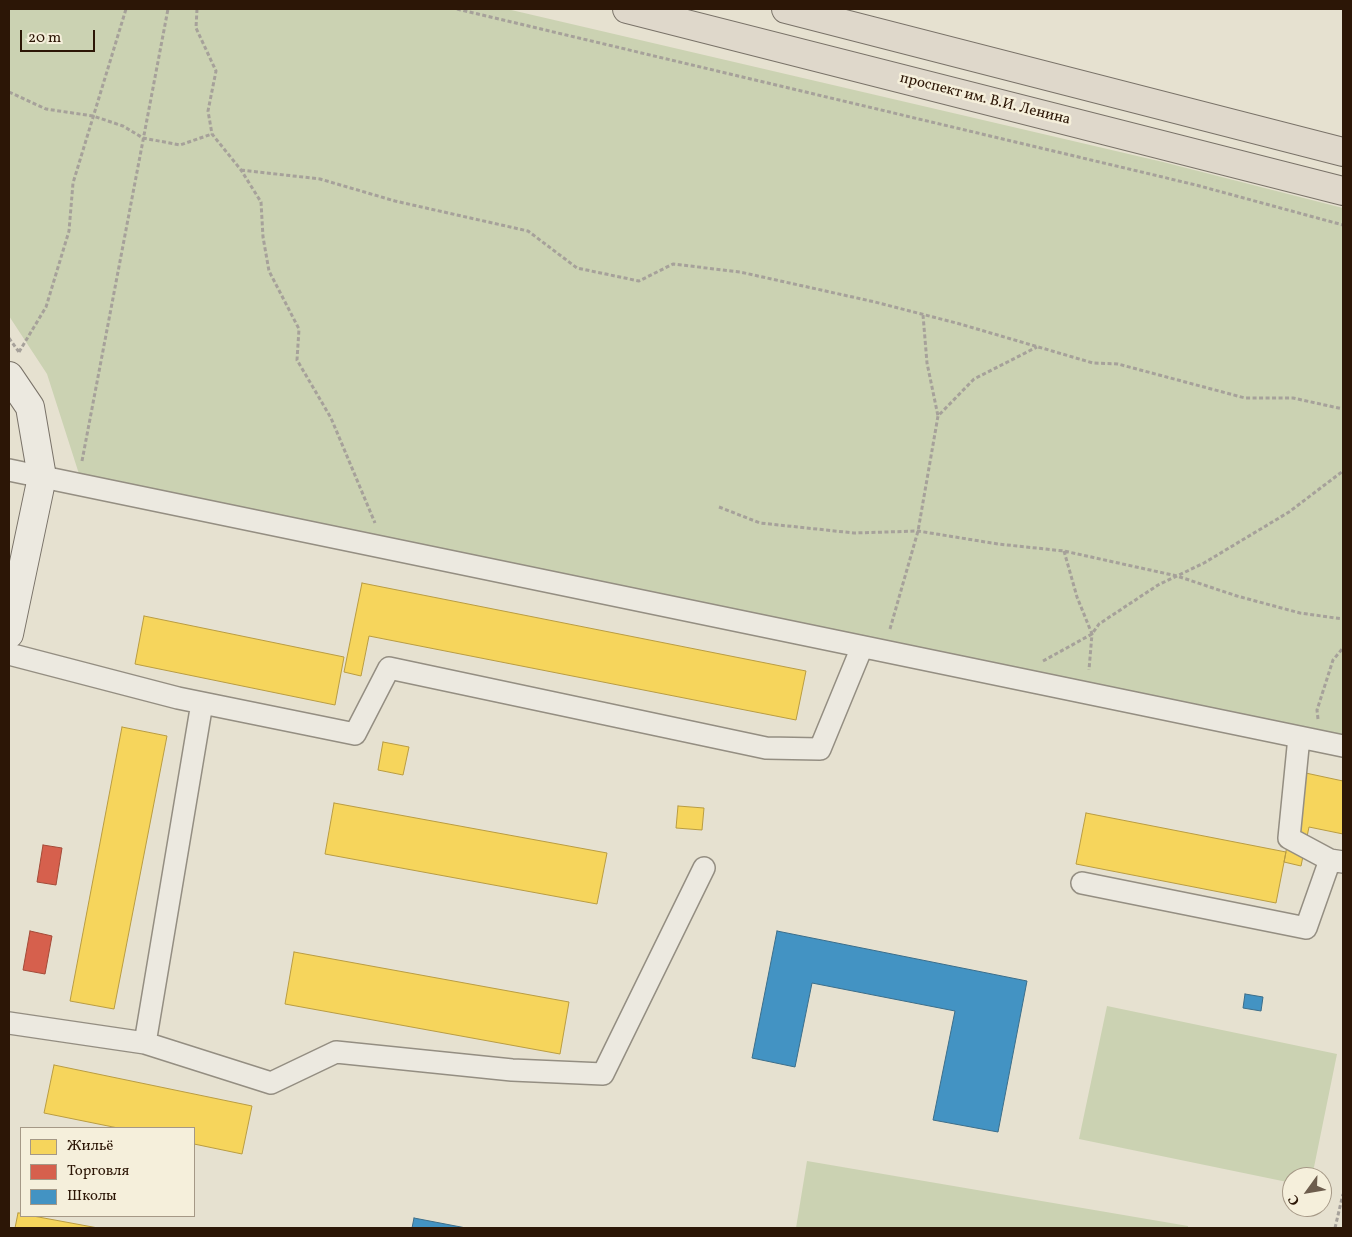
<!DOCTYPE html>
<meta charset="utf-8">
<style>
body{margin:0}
#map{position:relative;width:1352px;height:1237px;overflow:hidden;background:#e6e1d0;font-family:Vollkorn,serif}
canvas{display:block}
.frame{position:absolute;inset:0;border:10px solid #2c1606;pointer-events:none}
.legend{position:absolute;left:20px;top:1127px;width:175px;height:90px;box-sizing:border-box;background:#f5efdb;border:1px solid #a59886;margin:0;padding:6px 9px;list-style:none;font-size:15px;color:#2c1606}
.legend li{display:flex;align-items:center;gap:10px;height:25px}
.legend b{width:25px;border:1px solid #a59886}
.north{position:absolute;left:1282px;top:1167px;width:50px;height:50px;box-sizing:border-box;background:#f5efdb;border:1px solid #a59886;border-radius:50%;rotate:238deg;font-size:14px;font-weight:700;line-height:20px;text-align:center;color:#2c1606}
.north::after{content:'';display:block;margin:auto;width:18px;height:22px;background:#6d5d4d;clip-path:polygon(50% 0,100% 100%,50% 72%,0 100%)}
.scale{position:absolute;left:20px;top:30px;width:75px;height:22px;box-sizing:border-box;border:2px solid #2c1606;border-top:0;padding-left:6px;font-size:15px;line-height:18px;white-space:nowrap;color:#2c1606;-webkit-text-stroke:4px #f5efdb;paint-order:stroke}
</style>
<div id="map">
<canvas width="1352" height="1237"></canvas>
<div class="frame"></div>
<ul class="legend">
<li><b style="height:14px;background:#f6d55c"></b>Жильё</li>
<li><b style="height:14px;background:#d6604d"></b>Торговля</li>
<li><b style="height:14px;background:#4393c3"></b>Школы</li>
</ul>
<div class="north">С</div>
<div class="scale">20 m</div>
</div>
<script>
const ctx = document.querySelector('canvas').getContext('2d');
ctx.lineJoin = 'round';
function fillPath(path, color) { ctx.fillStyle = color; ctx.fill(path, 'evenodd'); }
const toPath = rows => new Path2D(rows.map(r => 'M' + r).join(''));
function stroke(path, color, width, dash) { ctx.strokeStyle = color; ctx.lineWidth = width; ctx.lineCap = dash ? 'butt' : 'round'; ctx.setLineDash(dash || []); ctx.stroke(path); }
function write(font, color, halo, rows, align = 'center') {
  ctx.font = font + ' Vollkorn,serif'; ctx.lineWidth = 5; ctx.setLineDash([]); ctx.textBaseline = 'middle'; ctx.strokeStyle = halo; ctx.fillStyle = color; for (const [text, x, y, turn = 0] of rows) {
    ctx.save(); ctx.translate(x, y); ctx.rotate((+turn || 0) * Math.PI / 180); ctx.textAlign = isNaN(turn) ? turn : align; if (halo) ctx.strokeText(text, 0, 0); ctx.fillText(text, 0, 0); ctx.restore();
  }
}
const green = toPath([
 [9,9,507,9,1163,162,1343,208,1343,735,79,474,47,374,9,316],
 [1107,1006,1337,1054,1312,1177,1292,1177,1292,1183,1079,1139],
 [807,1161,1188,1226,1188,1228,796,1228]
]);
const homes = toPath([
 [362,583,806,671,796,720,369,636,361,676,344,672,362,583],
 [144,616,344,657,335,705,135,664,144,616],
 [122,727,167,736,114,1009,70,1001,122,727],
 [383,742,409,747,403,775,378,770,383,742],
 [1301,772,1343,781,1343,834,1309,827,1301,866,1284,862,1301,772],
 [334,803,607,853,597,904,325,854,334,803],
 [678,806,704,808,702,830,676,828,678,806],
 [1086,813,1286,852,1276,903,1076,864,1086,813],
 [294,952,569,1002,560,1054,285,1004,294,952],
 [54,1065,252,1106,242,1154,194,1144,194,1128,118,1128,44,1113,54,1065],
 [18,1213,21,1213,21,1216,33,1216,98,1228,15,1228,18,1213]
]);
const shops = toPath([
 [43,845,62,848,56,885,37,882,43,845],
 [30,931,52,936,45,974,23,970,30,931]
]);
const schools = toPath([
 [777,931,1027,981,998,1132,933,1120,955,1011,812,983,795,1067,752,1058,777,931],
 [1245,994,1263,997,1261,1011,1243,1008,1245,994],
 [414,1218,466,1228,412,1228,414,1218]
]);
const path = toPath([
 [197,9,196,28,216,71,208,111,212,134,241,170,261,202,263,237,269,271,299,329,297,360,331,418,375,523],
 [457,9,1196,185,1343,225],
 [9,92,46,109,93,116,123,126,143,138,180,145,212,134],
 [241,170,320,179,395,201,528,231,577,268,639,281,673,264,740,272,875,302,960,324,1093,363,1118,364,1245,398,1293,398,1343,409],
 [923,315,927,363,938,416],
 [9,338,19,352],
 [19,352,46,307,69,231,73,183,126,9],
 [82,461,168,9],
 [719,507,760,523,854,533,918,531,998,544,1064,551,1177,576,1237,596,1300,613,1343,619],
 [1064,551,1077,597,1092,634,1089,670],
 [890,629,918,531,938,416,974,379,1037,347],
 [1043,661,1092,634,1099,624,1158,585,1204,563,1289,512,1343,471],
 [1318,719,1317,710,1333,660,1343,648],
 [1335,1228,1343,1194]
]);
const street = toPath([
 [9,470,1343,746],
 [9,654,178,698,355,734,389,668,766,748,820,749,862,647],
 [1299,737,1289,838,1330,860,1343,862],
 [1082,883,1306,928,1330,860],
 [9,1023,145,1043,202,703],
 [145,1043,271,1083,336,1052,512,1070,603,1074,704,868]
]);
const secondary = toPath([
 [9,376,30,407,42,477,9,634]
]);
const primary = toPath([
 [627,9,1343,191],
 [786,9,1343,152]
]);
const streetNames = [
 ["проспект им. В.И. Ленина",985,100,14]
];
fillPath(green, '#cbd2b2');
fillPath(homes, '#f6d55c');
stroke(homes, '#b99c42', 1);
fillPath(shops, '#d6604d');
stroke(shops, '#a34a38', 1);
fillPath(schools, '#4393c3');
stroke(schools, '#3c6e8a', 1);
stroke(street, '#948e82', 24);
stroke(secondary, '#797268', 30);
stroke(primary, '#797268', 30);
stroke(path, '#a6a19a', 3, [4, 2.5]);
stroke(street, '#ece9e0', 21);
stroke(secondary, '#ece9e0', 28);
stroke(primary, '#dfd8cb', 28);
write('15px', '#2c1606', '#f5efdb', streetNames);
</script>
